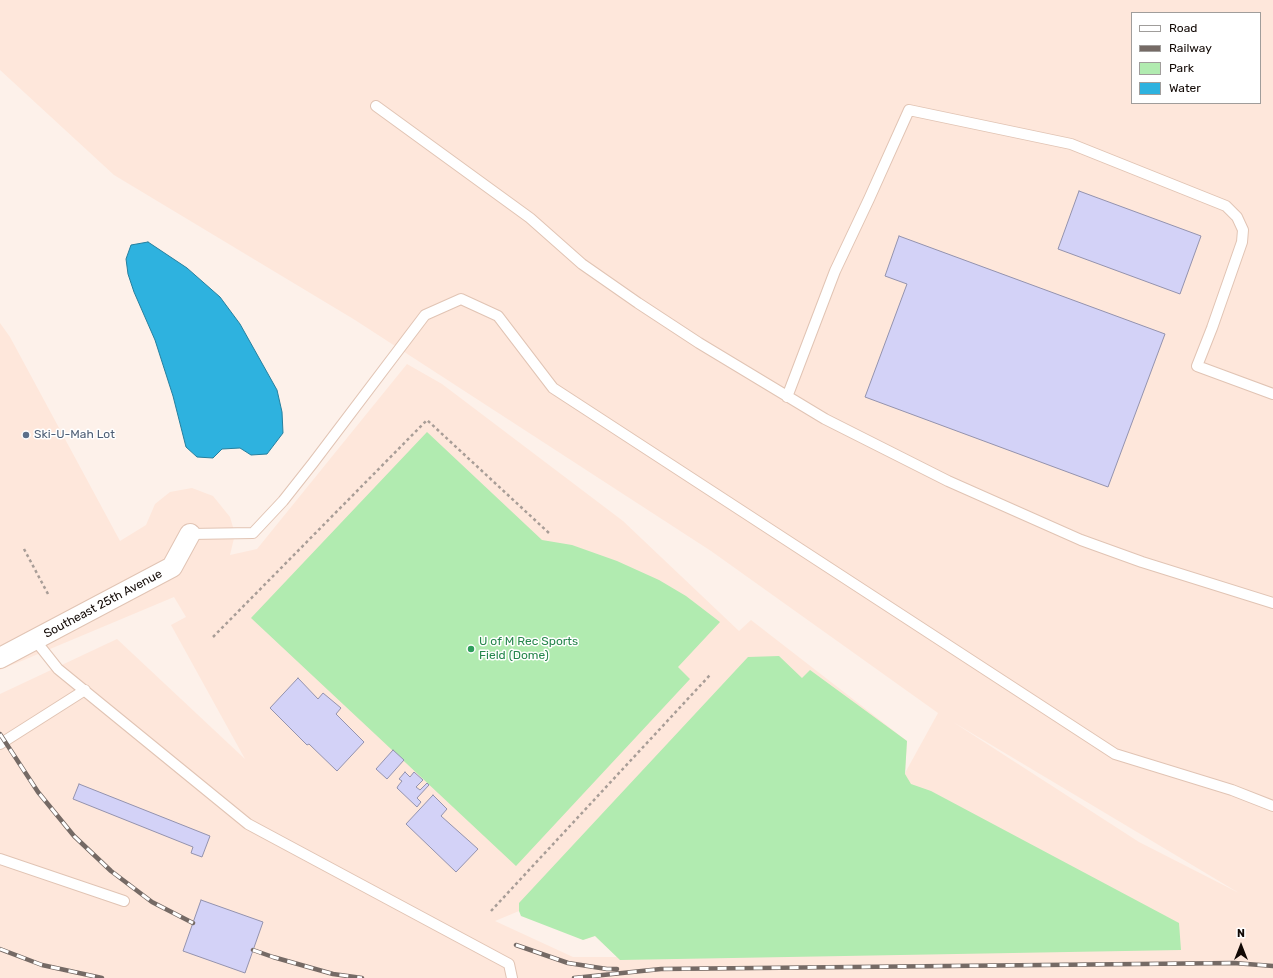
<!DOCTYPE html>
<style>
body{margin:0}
#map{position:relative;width:1273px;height:978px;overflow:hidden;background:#fdf1ea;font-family:Rubik,sans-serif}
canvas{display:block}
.legend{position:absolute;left:1131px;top:12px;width:130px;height:92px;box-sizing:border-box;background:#fff;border:1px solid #a09d9b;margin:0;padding:5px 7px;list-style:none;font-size:12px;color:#120905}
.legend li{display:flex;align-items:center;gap:8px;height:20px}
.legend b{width:20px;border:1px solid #a09d9b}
.north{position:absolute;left:1221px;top:926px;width:40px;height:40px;-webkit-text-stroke:3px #fff;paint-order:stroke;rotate:0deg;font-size:11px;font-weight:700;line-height:16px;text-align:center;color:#120905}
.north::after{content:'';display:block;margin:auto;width:14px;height:18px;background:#120905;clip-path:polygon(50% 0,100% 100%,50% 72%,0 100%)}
</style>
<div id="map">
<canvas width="1273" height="978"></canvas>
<ul class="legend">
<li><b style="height:5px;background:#fff"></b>Road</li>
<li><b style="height:5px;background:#756a65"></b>Railway</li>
<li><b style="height:11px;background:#b1ebb0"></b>Park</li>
<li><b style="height:11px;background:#2eb2df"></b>Water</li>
</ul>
<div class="north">N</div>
</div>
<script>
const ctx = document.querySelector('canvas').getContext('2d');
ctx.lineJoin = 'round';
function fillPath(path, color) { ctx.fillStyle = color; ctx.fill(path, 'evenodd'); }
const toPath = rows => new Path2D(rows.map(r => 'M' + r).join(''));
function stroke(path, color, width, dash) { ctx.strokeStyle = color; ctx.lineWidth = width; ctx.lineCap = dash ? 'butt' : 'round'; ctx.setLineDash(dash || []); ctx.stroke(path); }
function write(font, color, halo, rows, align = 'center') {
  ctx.font = font + ' Rubik,sans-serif'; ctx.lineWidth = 3; ctx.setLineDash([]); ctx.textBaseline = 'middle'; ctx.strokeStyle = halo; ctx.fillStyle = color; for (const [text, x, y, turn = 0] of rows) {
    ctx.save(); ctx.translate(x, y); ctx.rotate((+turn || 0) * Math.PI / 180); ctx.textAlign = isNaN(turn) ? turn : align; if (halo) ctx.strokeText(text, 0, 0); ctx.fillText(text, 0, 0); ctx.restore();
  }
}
const built = toPath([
 [0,0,1273,0,1273,978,0,978,0,694,117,639,245,759,171,625,186,617,174,597,0,670,0,323,10,337,120,541,146,525,155,504,170,492,192,488,213,496,230,517,235,534,230,555,257,549,407,364,442,384,623,521,739,631,751,620,907,741,905,773,938,713,711,551,355,320,114,175,0,70],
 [1132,13,1260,13,1260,103,1132,103],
 [953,722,1239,893,1139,842],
 [519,911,583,940,595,936,617,957,573,957,495,921]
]);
const green = toPath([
 [427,432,542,540,572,545,617,561,659,580,686,596,720,622,678,667,690,679,516,866,251,618],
 [779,656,802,678,810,670,907,741,905,774,911,784,931,791,1179,923,1181,950,620,960,595,936,583,940,521,916,519,911,519,903,748,657]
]);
const water = toPath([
 [148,242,187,268,220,297,240,324,277,390,282,412,283,433,267,454,251,455,240,448,222,449,213,458,197,457,186,447,173,396,155,340,134,292,128,274,126,259,131,245,148,242]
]);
const building = toPath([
 [1079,191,1201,236,1180,294,1058,249,1079,191],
 [899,236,1165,334,1108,487,865,397,907,284,885,276,899,236],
 [298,678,318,699,323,693,341,708,336,714,364,742,337,771,309,744,307,745,270,708,298,678],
 [393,750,404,760,387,779,376,769,393,750],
 [405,772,410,777,414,772,423,780,416,787,420,790,427,783,429,785,417,798,421,802,417,807,397,788,398,786,402,781,399,779,405,772],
 [79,784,210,836,202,857,191,853,193,847,73,799,79,784],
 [433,795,447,809,441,816,478,849,456,872,406,824,433,795],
 [201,900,263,922,245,973,183,951,201,900]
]);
const path = toPath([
 [24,549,48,594],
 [213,637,427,420,550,534],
 [491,911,710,675]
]);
const lane = toPath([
 [376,106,530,218,582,264,638,303,699,343,825,419,948,481,1081,540,1142,562,1273,603],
 [787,397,835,271,869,199,909,110,1071,144,1226,206,1237,217,1243,230,1242,242,1212,328,1197,366,1273,394],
 [190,534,253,533,283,501,313,463,425,315,461,299,498,316,553,388,1115,754,1232,790,1273,806],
 [35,640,58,669,248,824,509,964,512,978],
 [0,744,85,690],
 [0,859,124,901]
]);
const street = toPath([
 [0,658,172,567,190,534]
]);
const rail = toPath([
 [0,734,38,792,74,836,111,871,152,902,193,923],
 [516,945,568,963,607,969,617,969],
 [0,949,42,965,102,978],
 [253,950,273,957,333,974,362,978],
 [574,978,661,969,1234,963,1273,966]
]);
const markers = [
 [26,435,4,"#5c6f8a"],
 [471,649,4,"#2e9e5b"]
];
const serviceNames = [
 ["Ski-U-Mah Lot",34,435]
];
const streetNames = [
 ["Southeast 25th Avenue",103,604,-28]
];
const leisureNames = [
 ["U of M Rec Sports",479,642],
 ["Field (Dome)",479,656]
];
fillPath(built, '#fee7db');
fillPath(green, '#b1ebb0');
fillPath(water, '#2eb2df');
stroke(water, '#267f9e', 1);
fillPath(building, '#d3d2f7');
stroke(building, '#9493ae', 1);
stroke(lane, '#e1c4b4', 12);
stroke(street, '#e1c4b4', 22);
stroke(path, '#a89d97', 2.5, [3, 3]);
stroke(lane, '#fff', 10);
stroke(street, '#fff', 20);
stroke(rail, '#756a65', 4.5);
stroke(rail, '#fff', 3, [9]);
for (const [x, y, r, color] of markers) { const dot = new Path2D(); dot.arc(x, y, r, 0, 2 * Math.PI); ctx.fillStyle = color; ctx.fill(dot); stroke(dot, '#fff', 1.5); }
write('12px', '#4e5e75', '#fff', serviceNames, 'left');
write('12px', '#120905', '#fff', streetNames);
write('12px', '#27864d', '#fff', leisureNames, 'left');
</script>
